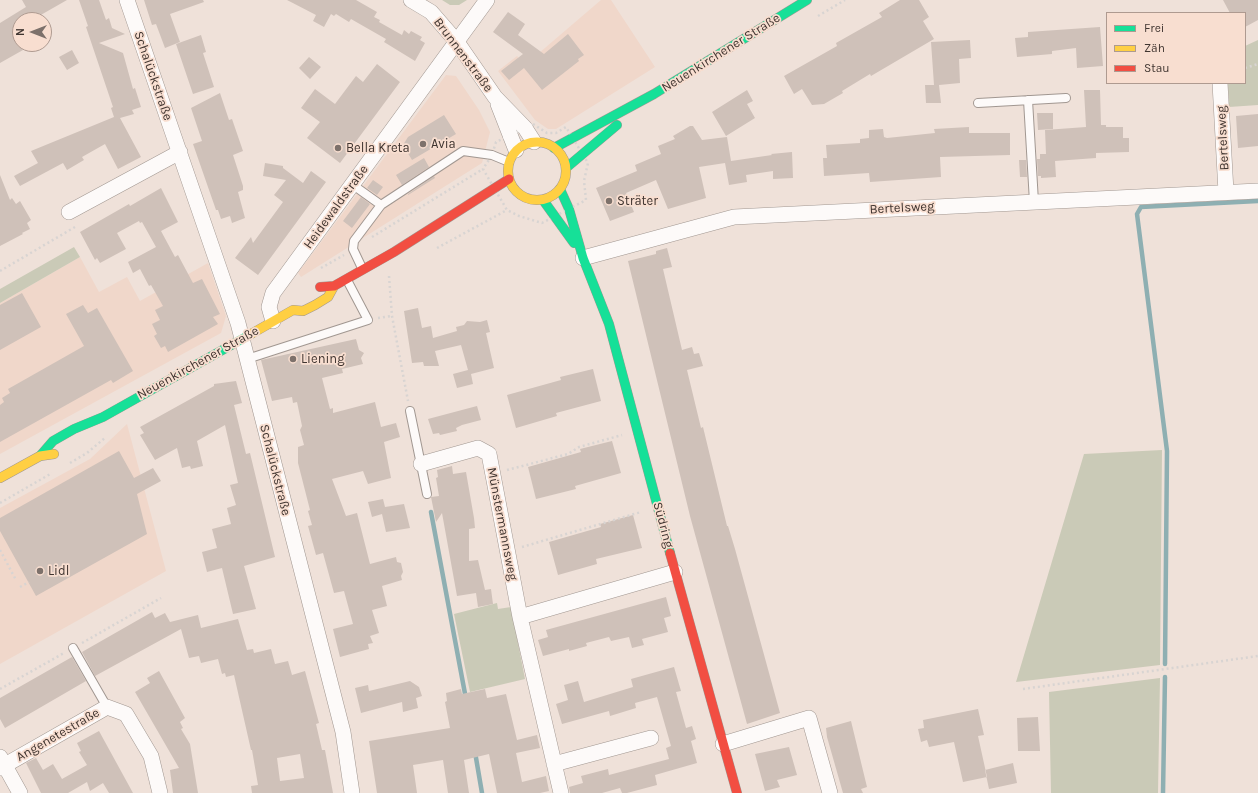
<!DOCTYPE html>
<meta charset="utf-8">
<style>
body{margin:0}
#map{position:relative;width:1258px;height:793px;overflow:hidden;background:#efe1d9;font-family:Karla,sans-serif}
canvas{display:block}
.legend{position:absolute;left:1106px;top:12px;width:140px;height:72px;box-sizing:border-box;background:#f8ded0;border:1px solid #ae9a90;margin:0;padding:5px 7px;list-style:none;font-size:12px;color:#403530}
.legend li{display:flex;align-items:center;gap:8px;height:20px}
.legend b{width:20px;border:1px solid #ae9a90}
.north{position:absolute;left:12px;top:12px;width:40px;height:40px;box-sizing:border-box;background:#f8ded0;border:1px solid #ae9a90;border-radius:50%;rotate:270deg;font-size:11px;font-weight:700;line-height:16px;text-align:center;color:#403530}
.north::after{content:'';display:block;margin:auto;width:14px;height:18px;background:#7d716b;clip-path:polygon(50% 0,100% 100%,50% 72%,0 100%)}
</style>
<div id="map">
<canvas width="1258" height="793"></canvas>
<ul class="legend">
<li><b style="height:5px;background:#16e098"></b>Frei</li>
<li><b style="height:5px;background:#ffcf43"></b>Zäh</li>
<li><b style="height:5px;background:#f24e42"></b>Stau</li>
</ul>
<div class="north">N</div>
</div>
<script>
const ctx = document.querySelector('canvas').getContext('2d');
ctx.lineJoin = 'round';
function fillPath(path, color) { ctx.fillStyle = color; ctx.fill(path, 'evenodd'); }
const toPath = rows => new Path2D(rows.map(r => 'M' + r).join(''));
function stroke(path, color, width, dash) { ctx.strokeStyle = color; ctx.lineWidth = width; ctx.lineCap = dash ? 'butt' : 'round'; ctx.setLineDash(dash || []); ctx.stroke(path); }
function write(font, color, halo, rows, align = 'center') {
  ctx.font = font + ' Karla,sans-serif'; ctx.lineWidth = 3.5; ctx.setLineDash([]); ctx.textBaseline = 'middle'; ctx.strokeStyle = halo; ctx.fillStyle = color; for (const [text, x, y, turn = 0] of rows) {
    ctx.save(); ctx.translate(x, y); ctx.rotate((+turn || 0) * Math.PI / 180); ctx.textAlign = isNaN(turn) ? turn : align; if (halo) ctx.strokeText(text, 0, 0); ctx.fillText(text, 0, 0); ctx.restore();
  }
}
const built = toPath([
 [601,0,611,0,655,67,556,129,548,129,535,120,498,71,517,56,525,65],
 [446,75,456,76,479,110,490,132,482,163,301,277,298,273],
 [80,257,99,292,127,277,140,301,208,263,226,316,221,333,0,454,0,303],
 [127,424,166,571,0,664,0,508,90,459]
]);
const green = toPath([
 [442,0,467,0,459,5,450,5],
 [1258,40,1258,105,1229,107,1228,83,1245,83,1245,46],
 [74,247,80,257,0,303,0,289],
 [1162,450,1160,665,1016,682,1084,454],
 [497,603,498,609,511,607,525,679,470,692,454,614],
 [1160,678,1158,793,1051,793,1049,692]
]);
const stream = toPath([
 [431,512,466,699],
 [1165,664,1167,451,1137,214,1141,207,1258,201],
 [475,752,482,793],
 [1163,793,1165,677]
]);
const building = toPath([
 [22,0,67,0,32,20,20,20,20,46,23,50,0,63,0,23,26,7],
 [79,0,99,0,106,20,109,18,112,28,125,34,99,43,123,53,133,89,135,88,141,107,132,110,134,114,120,118,141,157,118,169,105,144,82,157,84,160,67,170,63,163,20,186,14,176,38,163,31,151,114,117,111,108,113,107,86,27,88,26],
 [144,0,203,0,204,2,170,14,180,42,165,48,156,24,152,25],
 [287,0,356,0,377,12,374,17,380,20,379,22,402,35,404,30,409,34,411,31,422,37,420,40,425,43,415,61,384,42,386,39,351,19,349,22,336,14,334,16,331,14,324,27,313,21,316,15],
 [900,0,919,0,929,17,923,21,934,39,871,76,870,74,842,91,843,93,824,104,812,105,802,89,794,94,784,76,837,46,836,43,882,17,879,13],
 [1223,0,1258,0,1258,20,1245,27,1245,13,1230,13],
 [508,12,525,24,518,35,544,54,568,34,584,55,578,59,579,61,542,90,524,68,509,80,501,71,523,54,493,32],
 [1100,27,1103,66,1077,68,1076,48,1052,51,1052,54,1017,57,1015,38,1028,37,1028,32],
 [201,35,206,52,203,53,214,87,193,94,176,44],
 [970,40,971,58,959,59,960,83,939,85,941,103,926,103,925,85,934,85,931,42],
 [72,50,79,63,67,70,59,57],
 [309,57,321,67,310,79,299,68],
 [377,64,400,82,340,163,307,138,320,122,301,108,315,89,335,104,356,76,363,82],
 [747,90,753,101,747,104,755,118,726,136,712,112],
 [1084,90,1100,90,1101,125,1106,125,1106,127,1123,127,1123,138,1129,138,1129,152,1096,153,1096,158,1055,161,1056,177,1041,178,1041,176,1038,176,1037,159,1040,159,1040,154,1046,154,1045,130,1086,127],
 [220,93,229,120,232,119,243,151,233,155,243,186,243,190,238,192,245,218,232,223,230,216,221,219,218,210,216,210,193,144,202,141,191,108],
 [1037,113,1053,113,1053,129,1038,130],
 [1258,114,1258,146,1238,148,1236,116],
 [444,115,456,134,412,160,403,145,408,137],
 [690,126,693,126,702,140,727,137,731,161,772,155,771,154,792,152,793,178,773,179,773,171,746,175,747,182,729,185,725,163,699,167,706,198,668,209,656,180,626,193,634,212,610,221,596,188,637,171,635,165,661,154,658,146,675,139,673,136],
 [969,127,969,133,1010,133,1010,155,940,157,941,177,870,182,869,173,824,176,823,158,827,158,826,145,860,143,860,139,869,138,869,130,883,129,884,137,887,138,935,133,934,129],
 [424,158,429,167,402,185,396,175],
 [1019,160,1026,160,1027,177,1020,177],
 [265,163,283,166,283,168,303,183,311,171,326,182,258,275,235,258,251,237,253,243,283,202,274,195,286,180,263,176],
 [0,175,10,200,12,198,16,204,20,201,31,220,27,223,30,229,22,233,23,234,0,246],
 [434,176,435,178,408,195,408,194],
 [373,180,383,187,377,195,367,188],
 [161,188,178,222,161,231,175,257,178,255,193,283,202,279,220,314,213,317,218,324,168,352,165,346,161,348,154,336,157,334,152,324,160,320,155,310,163,306,151,285,149,286,140,269,133,273,128,262,156,247,142,222,140,223,139,221,117,233,126,249,100,263,97,258,95,260,80,232,129,204,130,206],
 [361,197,370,204,352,228,343,221],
 [667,248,672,267,663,269,682,350,692,347,694,354,699,353,703,366,687,370,701,428,703,427,727,526,728,526,735,549,780,713,747,724,690,516,628,261,656,254,656,251],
 [22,293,41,327,0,350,0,305],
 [83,305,88,313,97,308,133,371,113,383,111,380,0,442,0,405,4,402,2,398,10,393,8,389,84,346,66,314],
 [418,308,422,328,431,326,433,338,457,331,456,327,464,325,467,321,480,322,487,320,490,332,486,333,494,368,471,374,473,384,457,388,453,374,468,370,461,345,435,351,439,366,424,366,423,362,412,363,404,311],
 [356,339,359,350,364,353,361,358,363,364,342,369,343,373,322,378,330,409,333,408,333,413,375,402,381,427,396,423,400,437,384,442,391,478,368,484,363,471,332,479,346,516,357,513,370,564,396,557,397,562,401,563,403,572,401,576,402,580,382,586,387,606,372,610,379,633,370,636,373,643,368,644,369,649,340,657,333,629,353,624,344,591,334,593,323,553,316,555,308,526,312,525,308,511,310,510,298,463,298,447,304,445,300,430,302,426,297,402,293,403,292,397,272,401,261,360],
 [593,369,601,401,556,413,557,416,516,428,507,395,561,380,560,377],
 [236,381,242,403,234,405,246,454,250,453,275,557,244,566,256,609,233,614,222,568,207,572,202,552,217,548,212,529,231,524,227,508,236,505,230,485,238,483,225,425,197,441,203,466,191,469,190,466,182,468,177,448,155,460,140,435,144,433,140,427,214,386,214,384],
 [477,406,481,420,462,425,456,428,457,431,440,435,439,433,433,434,428,419],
 [612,441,621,473,575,486,576,489,536,499,528,467,581,452,580,449],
 [119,451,134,478,153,468,161,481,137,494,147,534,36,596,0,531,0,518],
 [452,466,453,474,466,472,474,518,475,528,469,529,469,561,478,560,485,590,491,589,493,604,478,607,476,593,457,596,442,513,436,522,431,497,439,496,436,478,438,477,437,470],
 [383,499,385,507,404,504,410,528,386,532,382,514,372,517,368,502],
 [633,515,642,548,596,559,597,564,558,575,549,542,601,527,600,524],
 [666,597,671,616,664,618,668,632,642,639,644,645,632,648,629,637,611,641,609,637,586,643,587,646,569,651,569,649,543,656,538,640,548,637,546,630],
 [152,612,155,618,165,613,170,622,198,615,201,628,238,619,247,650,253,649,254,653,271,649,275,664,288,661,292,675,305,671,319,723,316,724,322,750,325,750,333,793,252,793,251,786,258,785,252,750,251,750,234,675,226,677,225,673,222,674,218,659,201,663,199,656,189,658,181,629,95,676,82,652],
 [300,754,304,778,280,781,277,758],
 [72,657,86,681,5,728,0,719,0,698],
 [674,667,681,691,676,692,686,728,692,726,696,739,691,741,697,763,655,775,657,785,627,793,622,793,620,788,602,793,570,793,569,787,583,783,581,776,608,769,609,775,669,759,666,748,671,746,657,697,635,703,636,708,610,716,609,711,562,724,556,704,568,700,564,685,578,681,584,702,633,687,631,679],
 [159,671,185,718,180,722,183,728,181,729,190,744,198,793,173,793,170,770,179,768,135,692,150,683,147,678],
 [410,681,419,687,422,696,416,698,418,708,403,712,402,702,361,713,355,688,368,685,369,691],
 [461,689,462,694,485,689,487,698,506,694,517,740,537,735,540,748,516,753,522,782,546,776,549,791,540,793,497,793,489,754,464,760,469,793,448,793,443,760,413,765,417,793,377,793,369,741,450,728,445,702,447,701,446,693],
 [978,709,984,735,978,736,987,777,963,782,954,742,929,747,927,740,921,742,918,729,924,728,923,720],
 [1038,717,1040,751,1018,751,1017,718],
 [851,721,867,787,861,789,863,793,843,793,827,737,826,728],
 [99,731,133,793,109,793,103,783,90,791,87,782,68,793,41,793,26,763,36,758,43,770,53,764,62,779,87,765,79,752,81,751,77,743],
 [789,747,797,775,777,780,780,787,765,791,755,754],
 [1013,763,1017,783,989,789,985,770]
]);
const path = toPath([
 [818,16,845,0],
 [1245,68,1258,64],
 [533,124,547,133,556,133,566,127,588,163,584,181,586,200,542,223,519,216,507,210,483,169,492,155,496,142,533,124],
 [372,237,483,169],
 [437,248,507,210],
 [321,268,344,255],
 [0,271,75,227],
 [389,276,392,316,408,401],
 [378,318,392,316],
 [70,463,87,453,106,437],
 [507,470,568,454,579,447,622,435],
 [0,503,52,473],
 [522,547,641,512],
 [0,550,16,580],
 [20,587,29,582],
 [82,643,161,598],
 [0,689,64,653],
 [1023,689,1258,656]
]);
const lane = toPath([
 [1028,100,1034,202],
 [978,103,1066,98],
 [353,185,381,205],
 [362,268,353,249,354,241,381,205,463,151,492,155,509,162],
 [247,359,368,320,347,280],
 [410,411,427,494],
 [73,648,107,707]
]);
const street = toPath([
 [127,0,238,323,343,732,352,793],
 [411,0,431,12,457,42,495,97,525,128,534,142],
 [1220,83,1226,192],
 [498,104,516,150],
 [69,212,180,152],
 [583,258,734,217,1258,191],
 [273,321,269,307,273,293,487,0],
 [421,464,478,448,489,454,520,617,561,793],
 [520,617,675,572],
 [723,744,809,718,830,793],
 [0,757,20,793],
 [554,764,651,738],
 [0,768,107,707,126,714,151,756,160,793]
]);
const fast = toPath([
 [554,148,654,94,807,0],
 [566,168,617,125],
 [560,189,569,209,583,258,609,324,670,553],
 [543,200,574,243],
 [40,456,53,441,74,429,103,417,251,334]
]);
const slow = toPath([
 '508 171a29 29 0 1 1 58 0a29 29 0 1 1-58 0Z',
 [251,334,293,310,303,311,315,305,328,297,334,286],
 [0,478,40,456,54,454]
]);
const jam = toPath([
 [320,287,334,286,394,252,509,179],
 [670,553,737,793]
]);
const markers = [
 [423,144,4,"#7d716b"],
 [338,148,4,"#7d716b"],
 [609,201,4,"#7d716b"],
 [293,359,4,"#7d716b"],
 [40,571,4,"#7d716b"]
];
const streetNames = [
 ["Neuenkirchener Straße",721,53,-32],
 ["Brunnenstraße",463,55,53],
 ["Schalückstraße",153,76,71],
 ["Bertelsweg",1223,138,-93],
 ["Heidewaldstraße",336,207,-54],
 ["Bertelsweg",902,208,-3],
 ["Neuenkirchener Straße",198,363,-29],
 ["Schalückstraße",275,470,76],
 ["Münstermannsweg",502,524,79],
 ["Südring",663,525,75],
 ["Angenetestraße",58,735,-30]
];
const poiNames = [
 ["Avia",431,144],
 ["Bella Kreta",346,148],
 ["Sträter",617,201],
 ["Liening",301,359],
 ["Lidl",48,571]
];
fillPath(built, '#f0d7ca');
fillPath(green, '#cacab7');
stroke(stream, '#8eafb2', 4.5);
fillPath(building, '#cfc1b9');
stroke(lane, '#a19791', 10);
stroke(street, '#a19791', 16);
stroke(fast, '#a19791', 10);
stroke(slow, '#a19791', 10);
stroke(jam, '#a19791', 10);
stroke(path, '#d8d4d2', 2.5, [2, 3]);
stroke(lane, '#fdfaf9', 8);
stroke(street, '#fdfaf9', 15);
stroke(fast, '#16e098', 9);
stroke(slow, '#ffcf43', 9);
stroke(jam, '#f24e42', 9);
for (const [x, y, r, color] of markers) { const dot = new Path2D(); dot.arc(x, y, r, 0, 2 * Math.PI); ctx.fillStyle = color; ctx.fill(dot); stroke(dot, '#f8ded0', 1.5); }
write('13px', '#403530', '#f8ded0', streetNames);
write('13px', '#403530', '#f8ded0', poiNames, 'left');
</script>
